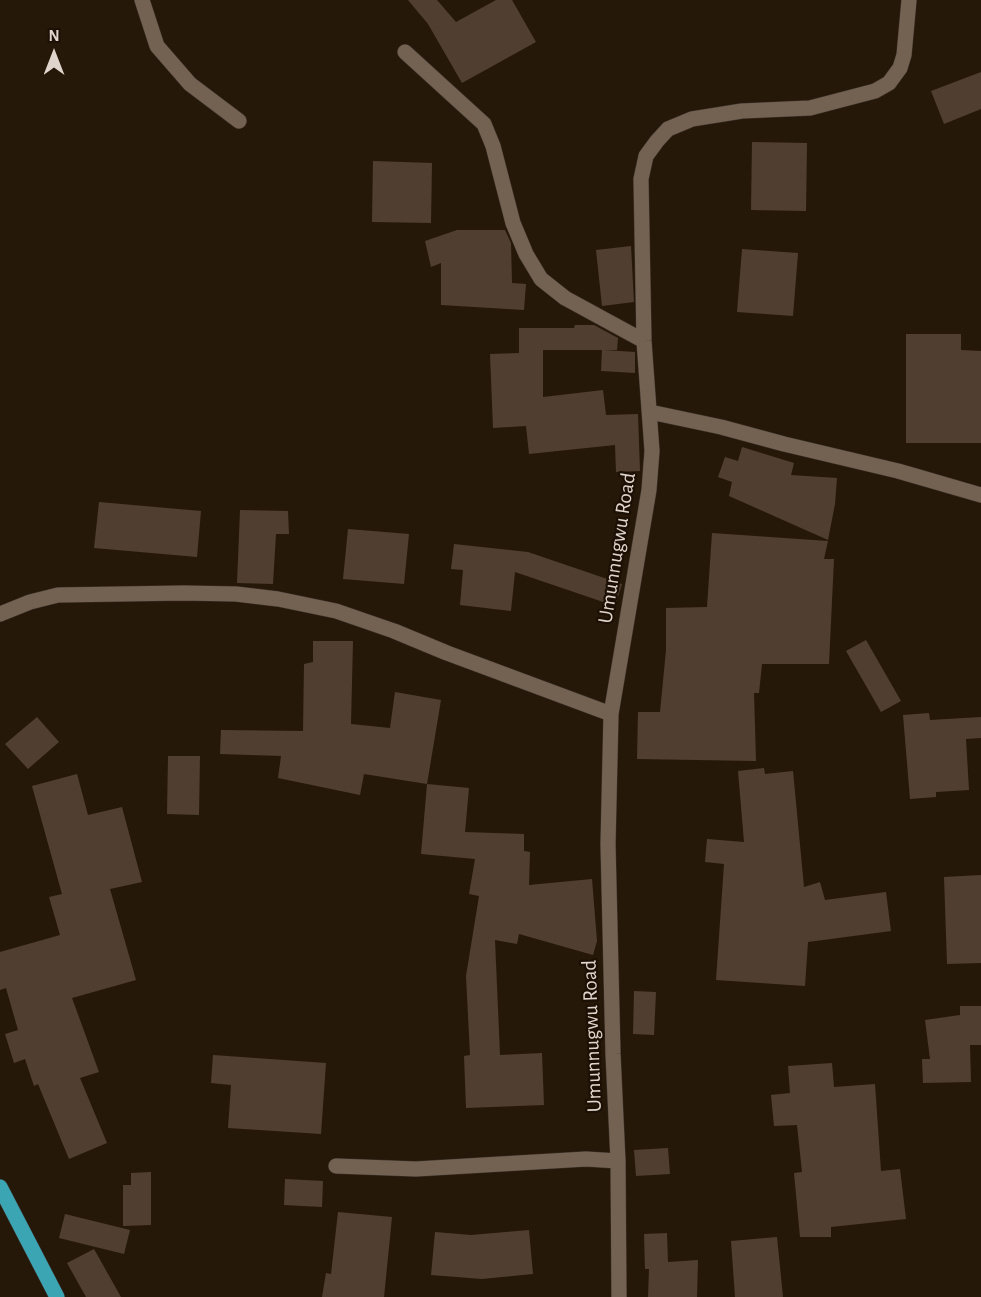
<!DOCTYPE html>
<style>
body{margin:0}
#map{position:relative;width:981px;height:1297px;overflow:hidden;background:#261809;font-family:"Alegreya Sans",sans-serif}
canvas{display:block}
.north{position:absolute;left:24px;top:24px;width:60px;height:60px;-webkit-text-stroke:4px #1c0f03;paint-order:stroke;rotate:0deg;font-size:16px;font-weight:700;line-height:24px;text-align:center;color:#e0d5cc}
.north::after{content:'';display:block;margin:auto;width:21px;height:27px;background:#e0d5cc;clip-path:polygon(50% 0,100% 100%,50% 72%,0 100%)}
</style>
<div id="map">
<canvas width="981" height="1297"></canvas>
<div class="north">N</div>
</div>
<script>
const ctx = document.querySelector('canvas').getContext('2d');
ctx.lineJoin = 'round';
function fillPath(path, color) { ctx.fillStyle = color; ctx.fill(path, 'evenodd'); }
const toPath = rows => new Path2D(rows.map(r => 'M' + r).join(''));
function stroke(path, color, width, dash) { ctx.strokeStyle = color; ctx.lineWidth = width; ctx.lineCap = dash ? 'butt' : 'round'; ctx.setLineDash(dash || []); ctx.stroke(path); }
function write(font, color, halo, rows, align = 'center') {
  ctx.font = font + ' "Alegreya Sans",sans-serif'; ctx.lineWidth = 4.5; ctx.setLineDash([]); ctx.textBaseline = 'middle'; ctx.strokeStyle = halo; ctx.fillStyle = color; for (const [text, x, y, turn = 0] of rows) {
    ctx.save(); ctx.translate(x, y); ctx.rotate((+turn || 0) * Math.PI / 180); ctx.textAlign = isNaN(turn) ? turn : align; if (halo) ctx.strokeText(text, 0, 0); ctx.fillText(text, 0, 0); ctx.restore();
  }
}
const building = toPath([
 [408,0,437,0,456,22,496,0,512,0,536,42,462,83,428,24],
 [981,72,981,109,944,124,931,91],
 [752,142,807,143,806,211,751,210],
 [373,161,432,163,431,223,372,222],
 [457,230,505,230,511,243,512,283,526,284,524,310,441,305,441,263,431,267,425,241],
 [631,246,634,302,602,306,596,250],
 [742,249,798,253,793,316,737,312],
 [575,325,594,325,618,338,617,350,604,350,635,352,635,373,601,371,602,350,543,350,543,397,603,390,606,415,638,414,640,471,616,472,615,445,529,454,526,426,493,428,490,354,519,353,519,328,574,328],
 [906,334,961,334,961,350,981,351,981,443,906,443],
 [742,447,794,463,791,475,837,478,835,504,828,540,729,496,732,482,718,477,725,457,738,461],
 [99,502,201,511,197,557,94,548],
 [240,510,288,511,289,534,276,534,273,584,237,583],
 [348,529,409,534,404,584,343,579],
 [712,533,828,541,824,559,834,559,829,664,762,664,759,693,754,693,756,761,637,759,638,712,660,712,666,650,666,608,707,607],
 [454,544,528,552,622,584,615,606,515,572,511,611,460,605,463,570,451,569],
 [866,640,901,701,881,712,846,651],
 [313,641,353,641,351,724,390,728,395,692,441,700,427,784,364,774,360,795,278,778,281,756,220,754,221,730,303,731,304,664,313,662],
 [929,713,930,720,981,717,981,738,966,739,969,790,936,792,936,797,910,799,903,715],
 [37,717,59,742,28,769,5,744],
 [168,756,200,756,199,815,167,814],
 [764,768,765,774,793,771,804,887,820,882,825,900,886,892,891,931,808,942,805,986,716,980,724,864,705,862,707,839,744,842,738,771],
 [77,774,88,815,122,807,142,882,110,889,136,980,72,998,99,1072,80,1078,107,1143,69,1159,38,1084,34,1086,25,1059,14,1063,5,1034,18,1030,6,988,0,990,0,952,60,935,49,897,62,894,32,786],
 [427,784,469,788,465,832,524,834,524,851,530,852,529,885,592,879,597,941,593,955,519,934,517,944,495,940,500,1055,542,1053,544,1105,466,1108,464,1056,470,1055,466,976,479,896,469,894,475,859,421,854],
 [981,875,981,963,947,964,944,877],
 [634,991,656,992,654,1035,633,1034],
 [960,1006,981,1006,981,1045,970,1045,971,1082,923,1083,922,1059,930,1059,925,1020,960,1015],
 [213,1055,326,1063,321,1134,228,1128,231,1085,211,1083],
 [832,1063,834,1087,875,1084,881,1171,900,1169,906,1219,831,1227,831,1237,800,1237,794,1173,802,1172,797,1125,774,1126,771,1095,790,1093,788,1066],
 [668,1148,670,1174,636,1176,634,1150],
 [151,1172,151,1225,123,1226,123,1185,131,1185,131,1173],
 [285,1179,323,1181,322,1207,284,1205],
 [338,1212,392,1217,384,1297,322,1297,326,1273,331,1274],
 [65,1214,130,1230,124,1254,59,1238],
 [529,1230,533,1274,482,1279,431,1275,435,1232,471,1235],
 [667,1233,668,1262,698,1260,697,1297,648,1297,649,1269,645,1269,644,1234],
 [777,1237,783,1297,735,1297,731,1241],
 [94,1249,121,1297,86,1297,67,1263]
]);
const minor = toPath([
 [142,0,157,46,190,84,239,121],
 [405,52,484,124,493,146,513,223,526,254,541,279,565,298,644,341],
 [650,412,721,427,784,444,898,471,981,495],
 [0,614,30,602,58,595,184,593,236,594,278,599,336,611,394,631,447,653,611,714],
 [336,1166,416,1169,586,1159,618,1161],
 [619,1297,618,1161,613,1054,608,844,611,714,649,490,652,451,644,341,641,179,646,156,657,141,668,129,692,119,742,111,810,108,875,91,889,83,900,68,904,55,909,0]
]);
const major = toPath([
 [0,1187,57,1297]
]);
const streetNames = [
 ["Umunnugwu Road",617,548,-81],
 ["Umunnugwu Road",592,1036,-92]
];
fillPath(building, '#503f30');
stroke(minor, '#3c322d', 16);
stroke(major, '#3c322d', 16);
stroke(minor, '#736251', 15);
stroke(major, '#3ca5b4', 15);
write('21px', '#e0d5cc', '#1c0f03', streetNames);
</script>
